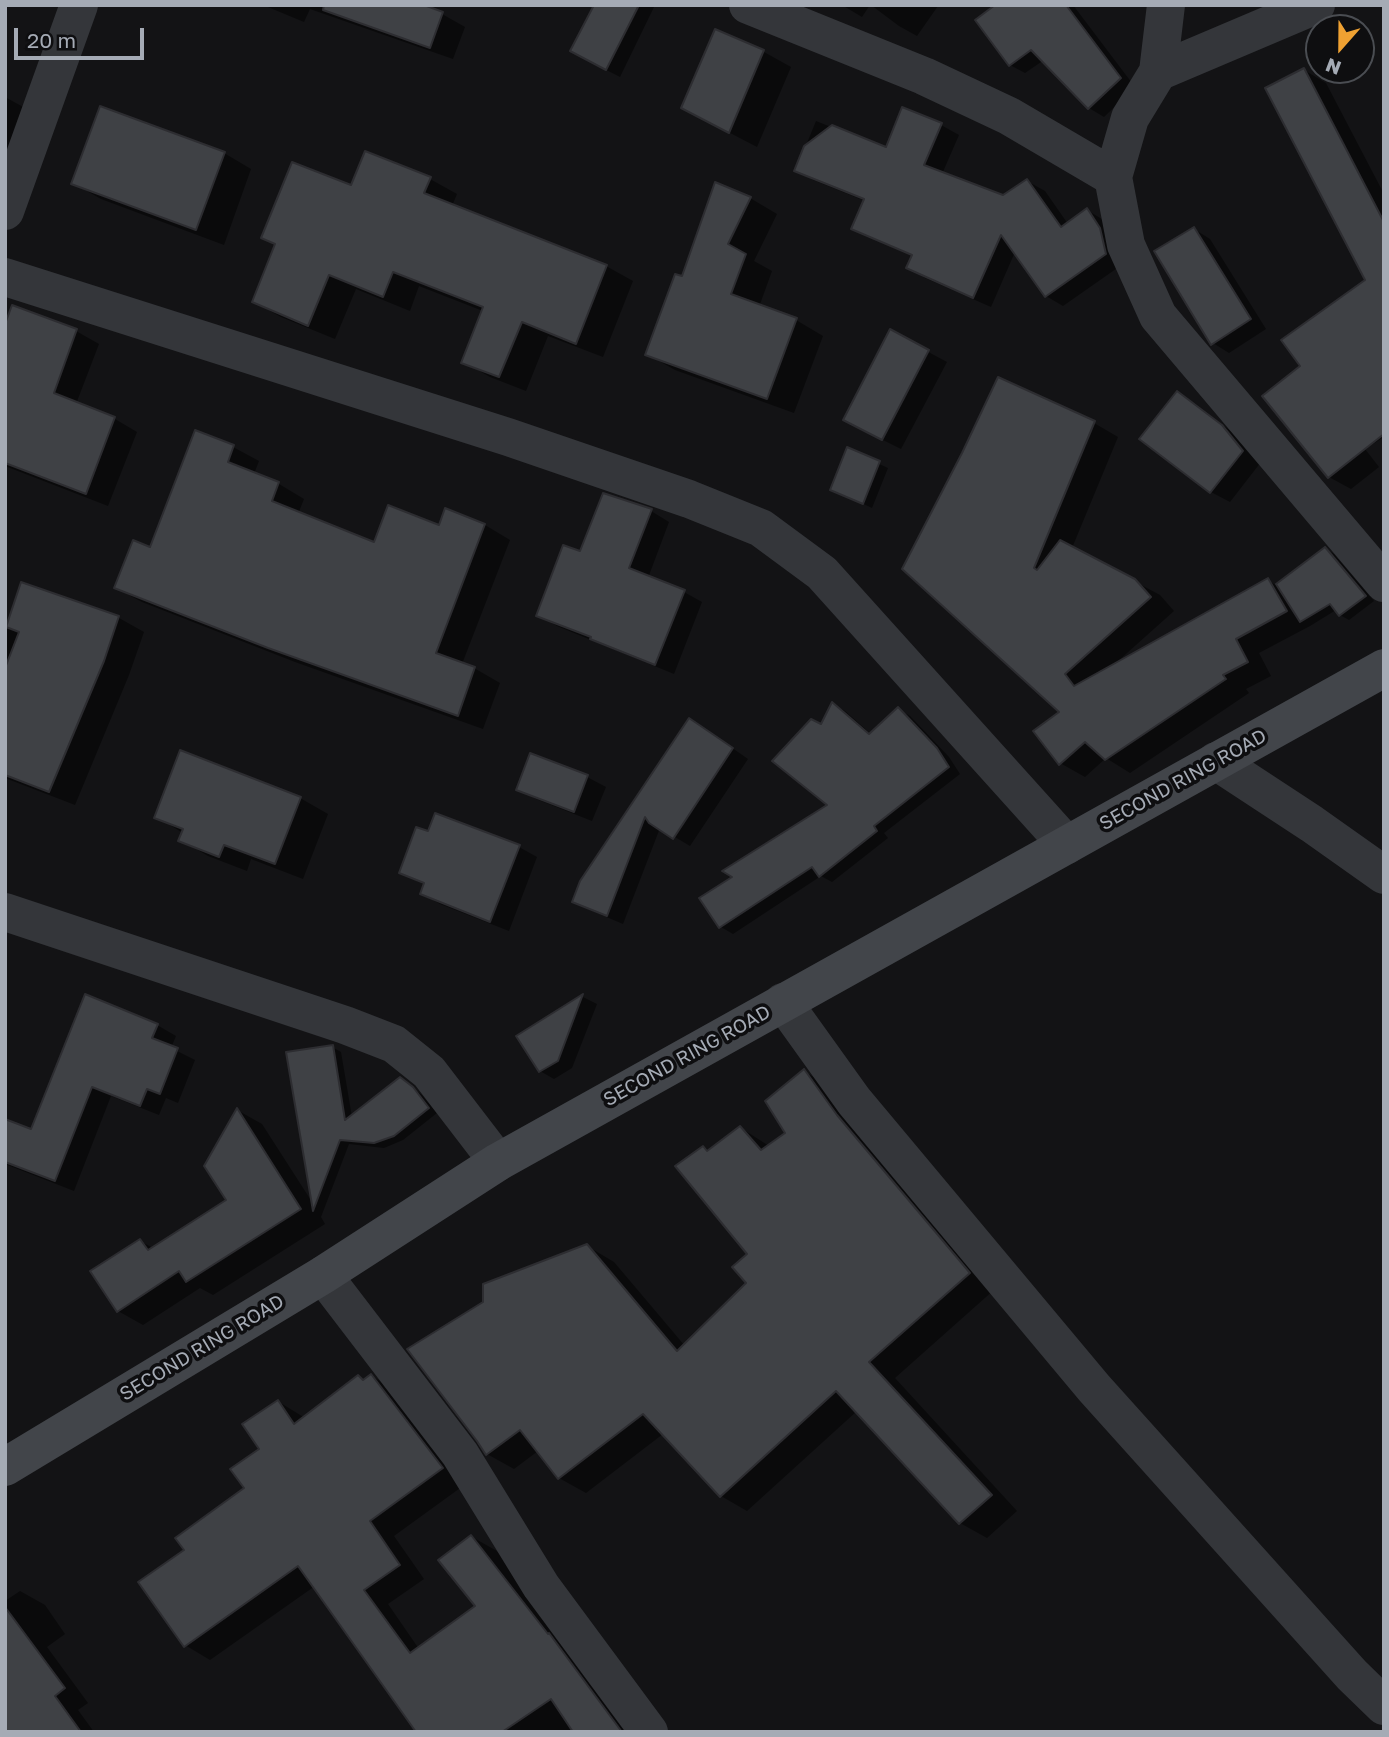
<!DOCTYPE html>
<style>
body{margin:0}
#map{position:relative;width:1389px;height:1737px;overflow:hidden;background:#131315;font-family:"Golos Text",sans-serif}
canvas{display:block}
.frame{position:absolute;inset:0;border:7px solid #a5abb5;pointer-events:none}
.north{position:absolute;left:1305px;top:14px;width:70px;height:70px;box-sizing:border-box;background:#0e0e10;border:2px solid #4a4d52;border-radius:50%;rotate:201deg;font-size:19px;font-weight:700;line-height:28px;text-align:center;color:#a5abb5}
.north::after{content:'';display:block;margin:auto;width:24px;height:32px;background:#efa132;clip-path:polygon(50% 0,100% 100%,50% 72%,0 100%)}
.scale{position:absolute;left:14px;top:28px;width:130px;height:32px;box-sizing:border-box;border:4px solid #a5abb5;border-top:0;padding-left:9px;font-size:21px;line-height:24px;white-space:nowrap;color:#a5abb5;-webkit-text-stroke:5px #0e0e10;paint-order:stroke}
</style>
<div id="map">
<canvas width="1389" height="1737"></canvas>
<div class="frame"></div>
<div class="north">N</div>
<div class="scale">20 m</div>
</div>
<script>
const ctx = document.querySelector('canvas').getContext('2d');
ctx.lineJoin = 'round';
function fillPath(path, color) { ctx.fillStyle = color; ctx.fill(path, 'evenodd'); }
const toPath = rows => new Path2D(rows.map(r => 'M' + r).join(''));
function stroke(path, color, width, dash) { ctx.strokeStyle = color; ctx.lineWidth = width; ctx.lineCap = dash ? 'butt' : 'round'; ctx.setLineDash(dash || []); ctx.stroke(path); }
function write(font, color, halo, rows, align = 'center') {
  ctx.font = font + ' "Golos Text",sans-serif'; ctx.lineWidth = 7; ctx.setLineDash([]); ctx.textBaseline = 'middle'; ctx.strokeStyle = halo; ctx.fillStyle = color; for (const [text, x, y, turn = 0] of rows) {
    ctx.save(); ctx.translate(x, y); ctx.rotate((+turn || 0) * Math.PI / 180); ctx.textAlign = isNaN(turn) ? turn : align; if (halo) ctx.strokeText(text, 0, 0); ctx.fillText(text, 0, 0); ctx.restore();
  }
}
const shadow = toPath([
 [263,5,418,5,442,14,465,27,453,59,310,9,304,22],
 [596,5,655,5,620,77,589,61],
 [842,5,870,5,862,17],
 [871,5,937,5,938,6,917,36,899,26],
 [998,5,1073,5,1135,87,1104,117,1089,108,1044,60,1025,73,1010,65],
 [716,31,764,52,791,67,757,147,711,123],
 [1304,70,1326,83,1384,194,1384,437,1365,449,1379,467,1351,489,1329,477,1302,366,1367,281],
 [5,97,25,108,5,182],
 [903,109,941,125,959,135,942,174,1003,197,1027,181,1045,191,1068,224,1087,210,1105,221,1123,264,1063,306,1046,296,1015,252,991,307,925,278,908,267,913,256,871,238,853,228,865,201,813,180,796,170,816,121,886,149],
 [224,153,251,169,224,245,101,199,73,183],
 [430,179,457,194,452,206,606,266,633,281,603,357,548,336,526,391,490,377,464,362,483,311,419,286,410,311,356,289,335,339,281,317,254,302,276,245,264,237,352,187],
 [750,198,777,214,754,261,772,271,759,307,796,320,823,336,794,413,675,370,647,354,683,278],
 [1194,229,1210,239,1266,329,1229,353,1213,343],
 [13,307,76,331,99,344,76,404,115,419,137,432,108,506,5,466,5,329],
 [891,332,947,362,901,449,863,430],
 [1177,393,1196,404,1240,438,1261,462,1230,502,1211,492,1142,438],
 [1094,423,1118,437,1072,548,1160,595,1174,611,1117,662,1268,580,1277,586,1325,549,1334,554,1374,601,1349,620,1340,615,1336,610,1310,626,1259,653,1271,676,1246,689,1249,693,1130,773,1106,758,1085,777,1060,763,1062,712,904,569],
 [233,447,259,461,254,474,279,484,304,499,298,514,375,544,440,527,446,511,485,525,510,540,462,664,474,668,500,683,483,729,295,662,142,602,116,588,151,549],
 [848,450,888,468,872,508,832,489],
 [651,511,669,522,648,578,684,592,702,602,674,674,557,626,539,615,581,554],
 [23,584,119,618,144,632,129,675,75,805,5,778,5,634],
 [833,704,845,711,871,734,898,709,910,716,949,757,960,774,884,833,888,838,832,882,821,876,733,934,721,927,702,898,735,877,830,806],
 [705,729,748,759,690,846,660,828,623,924,590,910,574,901],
 [587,777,606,787,592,821,536,799,518,789],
 [300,798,328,814,303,879,251,859,247,871,208,856,181,840,183,833,157,817],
 [519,847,537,857,509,931,440,904,422,894,425,885,401,873],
 [583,997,597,1004,572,1068,554,1079,540,1071,519,1036],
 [157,1025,176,1036,171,1048,195,1060,178,1103,166,1098,159,1115,111,1096,74,1191,5,1164,5,1121,32,1131],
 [332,1047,341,1052,352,1117,409,1084,422,1095,437,1113,403,1140,384,1148,349,1144,321,1217,325,1224,213,1295,200,1288,143,1325,118,1311,140,1241,153,1248,228,1201,237,1110,262,1124,314,1205],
 [805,1072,831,1087,995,1289,895,1378,1017,1511,987,1538,960,1523,857,1411,747,1511,721,1496,663,1434,586,1493,559,1478,538,1451,514,1469,487,1454,587,1246,614,1262,685,1346,748,1283,749,1254,703,1148,709,1152,741,1128,769,1146,787,1133],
 [372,1376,396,1391,467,1483,394,1536,424,1579,388,1604,419,1649,477,1607,472,1537,497,1551,635,1732,411,1732,416,1728,315,1586,210,1660,185,1645,187,1550,246,1488,279,1402,305,1418,359,1377,365,1381],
 [20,1591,45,1605,65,1634,47,1647,88,1703,78,1710,94,1732,5,1732,5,1601]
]);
const building = toPath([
 [324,5,424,5,443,12,430,48,323,10,324,5],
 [594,5,639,5,606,70,570,51,594,5],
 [995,5,1066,5,1121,78,1088,109,1031,50,1009,66,975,20,995,5],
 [715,29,764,50,729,133,681,108,715,29],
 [1304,68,1384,222,1384,434,1328,478,1262,396,1300,366,1281,340,1365,280,1265,88,1304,68],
 [100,106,225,152,196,230,71,184,100,106],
 [902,107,942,123,924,165,1003,195,1027,179,1061,227,1087,208,1100,228,1106,254,1045,297,1001,235,973,298,906,268,912,255,851,229,864,199,794,171,804,146,832,125,886,147,902,107],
 [365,151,431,177,424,193,607,265,576,344,522,322,499,377,461,363,483,307,393,272,383,297,329,275,308,326,252,302,275,244,261,238,292,162,351,185,365,151],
 [715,182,751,197,728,244,746,254,731,294,797,318,767,399,645,355,675,274,682,276,715,182],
 [1194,227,1251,319,1211,345,1154,251,1194,227],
 [12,305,77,329,54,393,115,417,86,494,5,463,5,324,12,305],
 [890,329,929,350,882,440,843,420,890,329],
 [998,377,1095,421,1034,568,1037,570,1060,540,1135,579,1151,597,1065,674,1074,686,1268,578,1287,611,1236,639,1248,662,1223,675,1226,679,1105,760,1085,742,1059,765,1033,731,1059,712,902,569,962,453,998,377],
 [1177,391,1222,425,1243,451,1210,493,1139,439,1177,391],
 [195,430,234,445,228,462,279,482,272,501,374,542,388,505,439,525,445,508,485,524,436,653,475,667,458,716,268,648,114,588,133,540,150,547,195,430],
 [847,447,880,461,863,504,830,490,847,447],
 [603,493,652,509,629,568,685,590,655,665,590,639,591,637,536,616,563,545,580,551,603,493],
 [1325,547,1366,596,1339,616,1330,604,1300,622,1276,584,1325,547],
 [21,582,119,616,104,661,49,792,5,775,5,668,19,632,6,627,21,582],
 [832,702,869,734,898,707,937,748,949,767,874,826,877,831,819,877,812,867,719,928,699,898,732,877,722,871,827,805,772,761,811,719,821,724,832,702],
 [689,718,733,748,673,839,649,823,645,817,607,916,572,902,580,881,689,718],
 [180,750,301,797,275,864,224,845,219,857,178,841,183,829,154,818,180,750],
 [530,753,588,775,574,812,516,790,530,753],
 [435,813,520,845,490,922,420,894,424,883,399,873,416,827,428,831,435,813],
 [85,994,158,1024,152,1038,178,1048,160,1094,147,1089,140,1106,92,1087,55,1181,5,1162,5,1119,31,1129,85,994],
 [583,994,558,1061,539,1072,516,1036,583,994],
 [333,1045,345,1120,400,1077,413,1087,429,1108,394,1136,374,1143,340,1140,313,1211,286,1052,333,1045],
 [804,1069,837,1115,970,1273,869,1362,992,1495,959,1524,836,1391,720,1497,643,1414,558,1479,520,1430,486,1455,477,1441,407,1349,483,1302,483,1284,587,1244,677,1351,746,1283,732,1267,747,1254,675,1166,703,1146,707,1151,740,1126,761,1150,785,1133,765,1101,804,1069],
 [237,1108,301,1209,186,1282,179,1271,117,1312,90,1271,140,1239,148,1250,226,1200,204,1166,237,1108],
 [371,1374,443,1468,370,1521,400,1565,364,1590,410,1653,475,1606,438,1560,471,1535,548,1634,549,1633,622,1732,573,1732,551,1699,502,1732,416,1732,298,1566,184,1647,138,1582,184,1550,175,1538,244,1488,230,1469,259,1449,242,1424,278,1400,294,1424,358,1375,363,1380,371,1374],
 [5,1607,65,1688,55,1696,81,1732,5,1732,5,1607]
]);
const street = toPath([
 [748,5,924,76,1009,116,1113,177],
 [1316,5,1158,72,1130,118,1113,177,1126,245,1158,316,1384,583],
 [1158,72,1166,5],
 [5,211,79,5],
 [5,277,508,437,689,499,761,528,822,573,1067,845],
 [1216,761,1312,824,1384,875],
 [5,912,345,1025,394,1044,429,1072,498,1162],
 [783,1002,854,1101,1094,1388,1352,1675,1384,1706],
 [323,1275,460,1454,541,1586,649,1732]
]);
const secondary = toPath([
 [5,1467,323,1275,498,1162,1384,668]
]);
const streetNames = [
 ["SECOND RING ROAD",1183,780,-29],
 ["SECOND RING ROAD",687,1056,-29],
 ["SECOND RING ROAD",202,1348,-31]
];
fillPath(shadow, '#0007');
fillPath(building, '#3f4145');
stroke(building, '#2d2d31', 2);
stroke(street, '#34363a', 38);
stroke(secondary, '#42454a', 38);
write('19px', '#a5abb5', '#0e0e10', streetNames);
</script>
